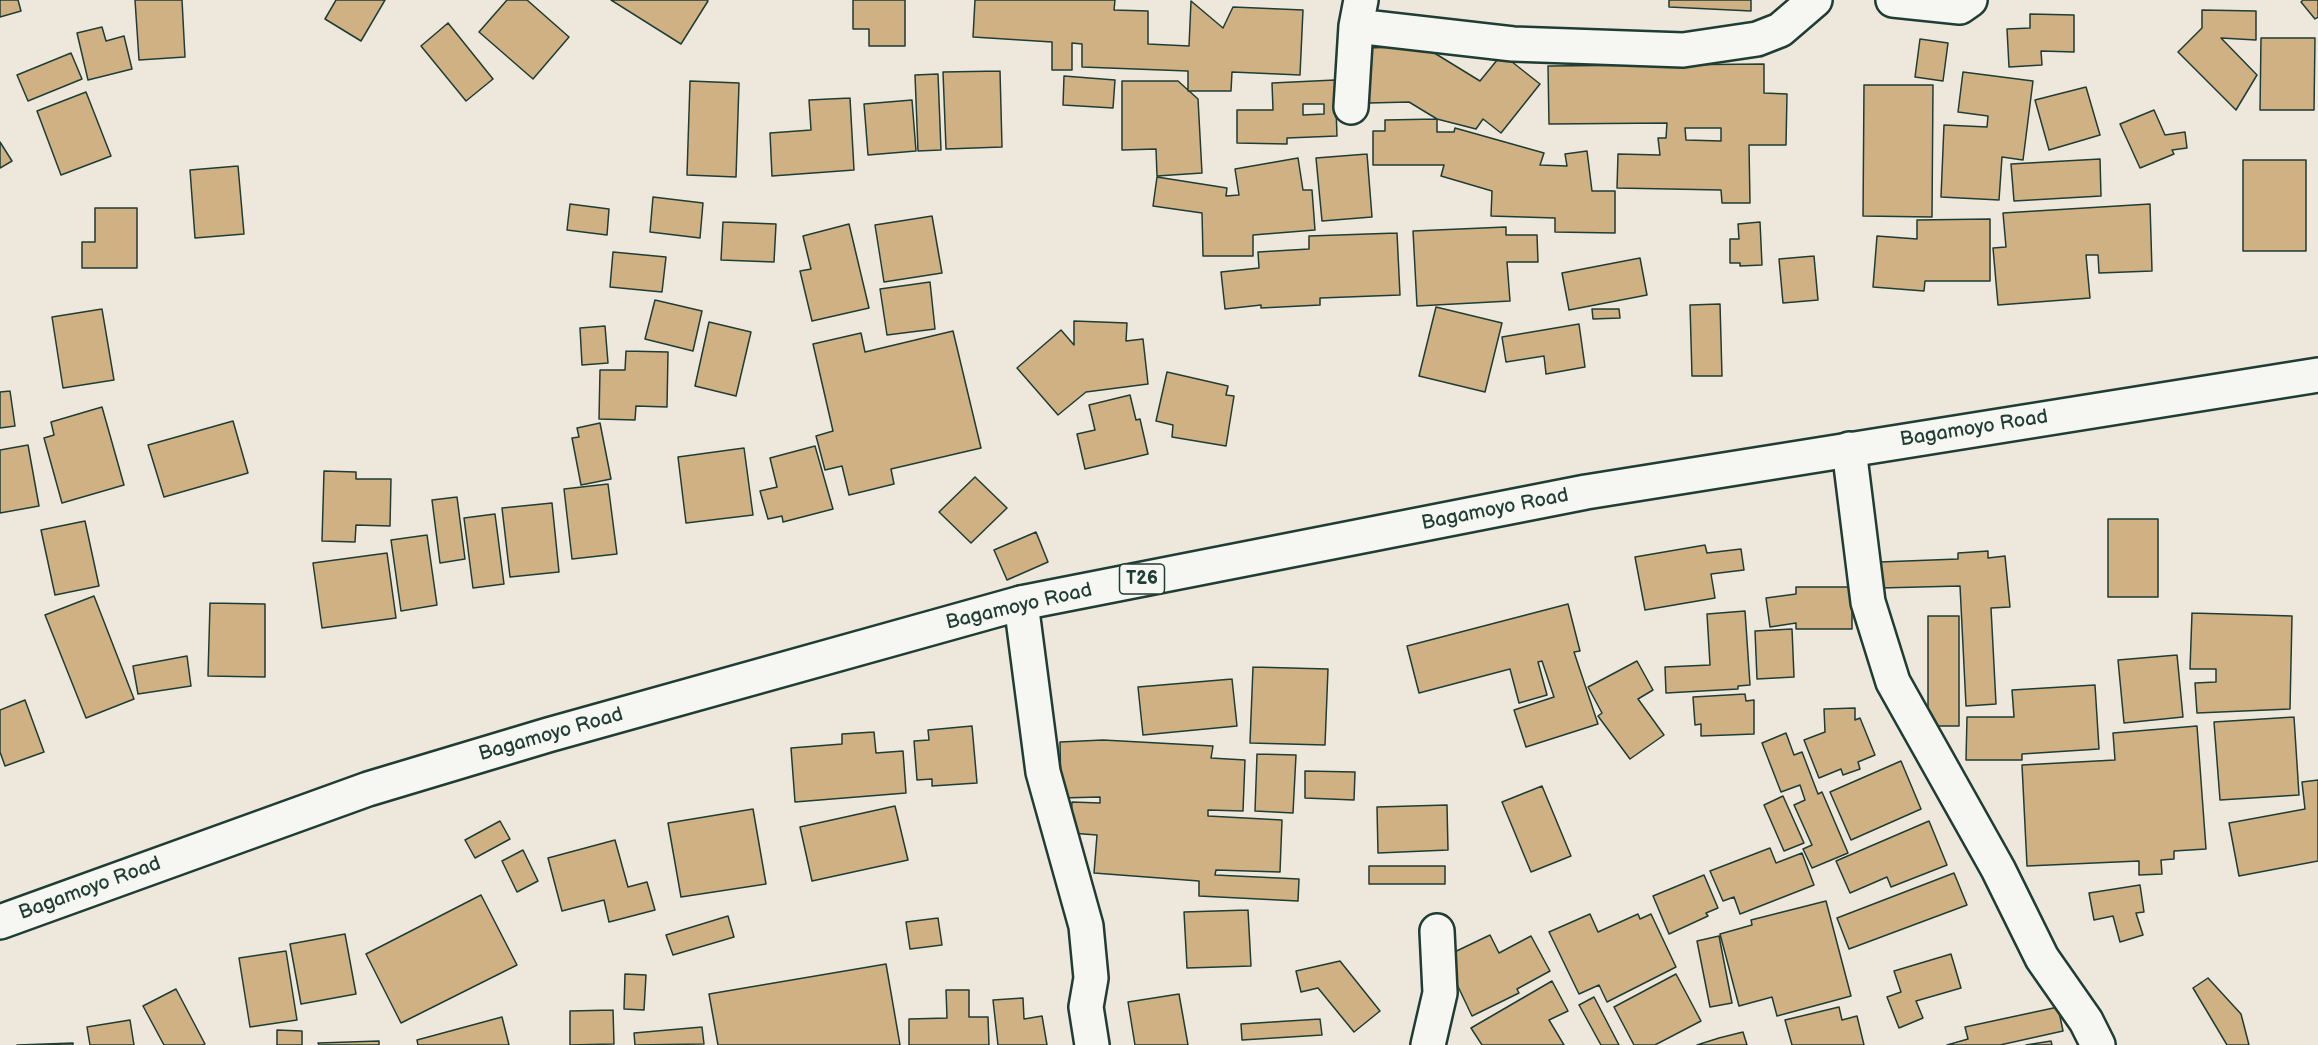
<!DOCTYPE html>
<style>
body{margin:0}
canvas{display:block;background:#eee8dc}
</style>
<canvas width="2318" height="1045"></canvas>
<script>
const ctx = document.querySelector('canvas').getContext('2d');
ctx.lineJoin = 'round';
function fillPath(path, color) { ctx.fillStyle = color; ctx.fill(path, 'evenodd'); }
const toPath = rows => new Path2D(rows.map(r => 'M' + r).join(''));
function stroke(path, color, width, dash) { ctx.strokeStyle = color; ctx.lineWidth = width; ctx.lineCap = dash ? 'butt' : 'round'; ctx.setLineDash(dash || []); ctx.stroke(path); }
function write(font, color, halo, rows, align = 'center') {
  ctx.font = font + ' "Balsamiq Sans",sans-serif'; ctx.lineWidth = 4.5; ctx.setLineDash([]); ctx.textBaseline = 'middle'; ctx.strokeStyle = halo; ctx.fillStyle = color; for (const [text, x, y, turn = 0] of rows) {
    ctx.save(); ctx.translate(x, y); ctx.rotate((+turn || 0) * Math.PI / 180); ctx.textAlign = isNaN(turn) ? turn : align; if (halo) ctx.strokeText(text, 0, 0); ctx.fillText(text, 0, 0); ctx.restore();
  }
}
const building = toPath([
 [0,0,18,0,21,11,0,17,0,0],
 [135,0,182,0,185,57,139,60,135,0],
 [336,0,385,0,361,41,325,19,336,0],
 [507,0,527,0,569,37,533,79,479,32,507,0],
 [611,0,707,0,708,1,681,44,611,0],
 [853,0,905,0,905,46,869,46,869,29,853,29,853,0],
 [975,0,1115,0,1114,10,1148,11,1148,44,1189,46,1191,1,1223,28,1233,7,1303,10,1300,75,1232,72,1231,91,1188,91,1188,71,1082,67,1082,44,1072,43,1072,70,1052,70,1052,42,973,37,975,0],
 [1669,0,1751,0,1751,11,1669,7,1669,0],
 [2303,0,2318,0,2318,17,2315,19,2301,2,2303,0],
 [2202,10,2256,11,2256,40,2221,38,2257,75,2236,110,2178,52,2202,28,2202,10],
 [2030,14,2074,15,2074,52,2041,51,2042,65,2009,67,2007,29,2030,28,2030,14],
 [448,23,493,79,466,101,421,46,448,23],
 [102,27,106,41,124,36,132,69,88,80,77,33,102,27],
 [2261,38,2315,38,2314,110,2260,110,2261,38],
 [1920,39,1948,43,1943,81,1915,77,1920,39],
 [1423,46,1480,81,1502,54,1540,84,1501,133,1483,119,1476,129,1437,119,1409,102,1369,103,1368,48,1423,46],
 [71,53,82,79,28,101,17,75,71,53],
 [1764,64,1764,93,1787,94,1786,145,1749,145,1750,203,1722,203,1721,190,1617,188,1618,154,1660,155,1658,138,1666,138,1667,123,1549,124,1548,66,1764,64],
 [1685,128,1721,128,1721,141,1686,140,1685,128],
 [1000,71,1002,147,946,149,943,72,1000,71],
 [1963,72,2033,81,2023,160,2002,157,1999,200,1941,197,1944,125,1987,127,1988,116,1958,112,1963,72],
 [938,74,941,150,918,151,915,75,938,74],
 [1064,76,1115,80,1113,108,1063,105,1064,76],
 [1335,80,1337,136,1287,138,1287,144,1237,143,1237,110,1273,110,1272,83,1335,80],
 [1303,104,1324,104,1324,114,1303,115,1303,104],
 [690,81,739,83,736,177,687,175,690,81],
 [1122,81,1178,81,1198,99,1202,173,1157,176,1156,149,1122,150,1122,81],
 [1864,85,1933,85,1932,217,1863,216,1864,85],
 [2086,87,2100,135,2049,150,2035,100,2086,87],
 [86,92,111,156,61,175,37,111,86,92],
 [850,98,854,170,772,176,770,133,811,130,809,100,850,98],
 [912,100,916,151,868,155,864,104,912,100],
 [2154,110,2165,135,2185,132,2187,148,2172,150,2174,154,2140,168,2120,124,2154,110],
 [1437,119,1437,132,1454,132,1455,128,1544,153,1540,165,1567,166,1565,154,1587,151,1592,191,1615,191,1615,233,1555,232,1555,218,1491,216,1492,191,1441,176,1444,165,1373,165,1373,131,1385,131,1385,120,1437,119],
 [0,142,12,161,0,168,0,142],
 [1367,154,1372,217,1322,221,1316,158,1367,154],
 [1298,158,1303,190,1312,190,1315,230,1253,235,1253,256,1203,256,1202,213,1153,206,1157,177,1227,188,1226,196,1239,195,1235,169,1298,158],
 [2100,159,2101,196,2014,201,2011,164,2100,159],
 [2243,160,2306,160,2306,251,2243,251,2243,160],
 [238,166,244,234,195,238,190,170,238,166],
 [653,197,703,203,700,238,650,232,653,197],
 [570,204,609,209,607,235,567,230,570,204],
 [2150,204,2152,271,2099,273,2098,255,2086,255,2090,298,1998,305,1993,248,2006,247,2003,213,2150,204],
 [95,208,137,208,137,268,82,268,82,242,95,242,95,208],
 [932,216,942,273,884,282,875,225,932,216],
 [1990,219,1990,281,1925,281,1924,291,1873,287,1877,236,1917,239,1917,220,1990,219],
 [723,222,776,224,774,262,721,260,723,222],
 [1760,222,1762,265,1740,266,1740,263,1730,263,1730,239,1739,239,1738,224,1760,222],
 [849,224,869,308,812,321,800,271,811,269,803,236,849,224],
 [1506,227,1506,235,1537,235,1538,262,1507,262,1510,301,1417,306,1413,231,1506,227],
 [1397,233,1400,295,1320,298,1320,305,1261,308,1261,305,1225,309,1221,272,1259,268,1258,252,1309,249,1309,236,1397,233],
 [613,252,666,257,662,292,610,287,613,252],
 [1814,256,1818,300,1783,303,1779,259,1814,256],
 [1640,258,1647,295,1569,310,1562,273,1640,258],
 [930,282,935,329,887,335,880,289,930,282],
 [655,300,702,311,693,351,645,339,655,300],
 [1720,304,1722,376,1692,376,1690,305,1720,304],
 [1436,307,1502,323,1485,392,1419,376,1436,307],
 [102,309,114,380,63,388,52,317,102,309],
 [1592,309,1619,309,1620,318,1593,319,1592,309],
 [1074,321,1127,323,1126,341,1143,339,1148,384,1086,392,1058,415,1017,368,1061,330,1074,345,1074,321],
 [709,322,751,332,736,396,695,386,709,322],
 [1579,324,1585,367,1546,374,1544,356,1506,362,1502,337,1579,324],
 [605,326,608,363,582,365,580,328,605,326],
 [953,331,981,448,891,469,894,484,849,495,842,466,825,470,816,436,833,431,813,344,861,333,865,352,953,331],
 [626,351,668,352,667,407,636,406,635,420,599,419,600,370,625,370,626,351],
 [1167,372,1228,386,1226,395,1234,396,1226,446,1172,437,1173,425,1156,421,1167,372],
 [10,391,15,426,0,428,0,392,10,391],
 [1130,395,1136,420,1140,419,1148,454,1085,469,1077,434,1095,430,1089,405,1130,395],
 [102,407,124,485,62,503,44,438,54,435,51,422,102,407],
 [233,421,248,473,164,497,148,445,233,421],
 [600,423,611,479,581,485,572,438,579,437,577,428,600,423],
 [28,445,39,506,0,513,0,450,28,445],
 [815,446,833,509,783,522,782,516,768,519,760,491,777,487,770,458,815,446],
 [744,448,753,515,686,523,678,457,744,448],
 [324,471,356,472,356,479,391,479,390,526,356,525,355,542,322,541,324,471],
 [975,477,1007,508,971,543,939,512,975,477],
 [608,484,617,554,572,559,564,489,608,484],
 [457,497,465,559,440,563,432,500,457,497],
 [552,503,559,572,510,577,502,508,552,503],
 [495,514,504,584,473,588,464,518,495,514],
 [2108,519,2158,519,2158,597,2108,597,2108,519],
 [85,521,99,586,55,595,41,530,85,521],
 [1036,532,1048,562,1007,580,994,550,1036,532],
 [427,535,437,605,401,611,391,540,427,535],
 [1705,545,1707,553,1741,549,1744,570,1711,574,1715,598,1645,610,1635,557,1705,545],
 [1988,551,1988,558,2005,556,2010,607,1991,608,1996,704,1966,706,1960,586,1880,588,1880,562,1958,559,1958,553,1988,551],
 [387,553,396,618,322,628,313,563,387,553],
 [1796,587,1852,587,1852,629,1796,629,1796,623,1770,627,1766,598,1796,594,1796,587],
 [94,596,134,699,86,718,45,615,94,596],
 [210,603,265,604,265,677,208,676,210,603],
 [1568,604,1580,651,1574,652,1598,724,1526,747,1514,710,1554,697,1542,661,1538,662,1547,695,1519,703,1510,669,1419,693,1407,646,1568,604],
 [1745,611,1750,685,1738,686,1738,689,1666,693,1665,667,1710,665,1707,614,1745,611],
 [2192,613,2292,616,2290,709,2197,713,2195,683,2216,682,2216,669,2190,669,2192,613],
 [1928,616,1959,616,1959,726,1928,726,1928,616],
 [1792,629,1794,677,1757,679,1755,631,1792,629],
 [2177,655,2183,717,2124,723,2118,660,2177,655],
 [187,656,191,686,138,694,133,666,187,656],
 [1637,661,1653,690,1638,699,1664,735,1630,759,1598,716,1602,713,1588,687,1637,661],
 [1253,667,1328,669,1325,745,1250,743,1253,667],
 [1232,679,1237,726,1143,735,1138,687,1232,679],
 [2095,685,2099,749,2022,754,2022,760,1966,760,1967,717,2014,717,2012,690,2095,685],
 [1745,694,1746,701,1754,700,1754,734,1701,736,1701,724,1695,725,1693,697,1745,694],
 [25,700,44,752,5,766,0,752,0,710,25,700],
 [1855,708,1855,720,1860,718,1875,755,1858,762,1860,769,1843,775,1841,769,1819,778,1804,740,1825,732,1824,709,1855,708],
 [2294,717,2299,795,2220,800,2214,722,2294,717],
 [972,726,977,783,932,786,932,779,917,780,914,741,929,740,928,730,972,726],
 [2197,726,2206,849,2174,851,2174,859,2161,860,2162,874,2139,875,2139,861,2027,866,2022,765,2115,760,2113,733,2197,726],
 [874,732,876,753,903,751,906,793,795,802,791,748,842,744,842,734,874,732],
 [1786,733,1794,755,1802,752,1818,794,1822,792,1848,853,1812,868,1803,849,1812,845,1794,805,1805,800,1800,785,1781,792,1762,743,1786,733],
 [1103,740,1213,746,1211,758,1245,760,1243,811,1208,810,1208,816,1282,820,1280,872,1216,870,1215,875,1299,879,1298,901,1199,896,1199,881,1094,873,1097,835,1070,833,1072,802,1100,803,1100,797,1061,798,1060,742,1103,740],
 [1257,754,1296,755,1293,813,1255,811,1257,754],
 [1901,761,1921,809,1851,840,1830,792,1901,761],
 [1305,771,1355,772,1354,800,1305,798,1305,771],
 [2318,780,2318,861,2239,876,2229,823,2305,809,2302,782,2318,780],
 [1542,786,1571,856,1531,872,1502,802,1542,786],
 [1783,796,1804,843,1784,851,1764,805,1783,796],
 [1447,805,1448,850,1378,853,1377,807,1447,805],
 [895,806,908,860,812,881,800,827,895,806],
 [753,809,766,884,681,897,668,823,753,809],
 [500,821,510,839,475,858,465,840,500,821],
 [1929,821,1947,865,1891,887,1887,877,1850,893,1836,861,1929,821],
 [615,840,628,887,647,882,655,910,609,922,604,900,562,911,548,858,615,840],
 [1770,848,1776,863,1802,853,1814,885,1740,914,1734,897,1723,901,1710,871,1770,848],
 [523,850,538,881,517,892,502,861,523,850],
 [1369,866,1445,866,1445,884,1369,884,1369,866],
 [1954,873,1967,905,1849,949,1837,918,1954,873],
 [1704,875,1718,908,1706,913,1708,916,1669,934,1653,896,1704,875],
 [2140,885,2144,912,2136,913,2143,935,2120,942,2113,916,2094,920,2089,893,2140,885],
 [481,895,517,965,401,1023,366,954,481,895],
 [1826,901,1851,996,1777,1016,1772,997,1739,1006,1720,934,1752,925,1751,920,1826,901],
 [1248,910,1251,966,1187,968,1184,912,1248,910],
 [1590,914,1598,932,1638,914,1640,919,1651,914,1676,967,1607,1002,1599,985,1579,994,1549,932,1590,914],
 [728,916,734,937,673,955,666,935,728,916],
 [938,918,942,945,910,949,906,922,938,918],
 [345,934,356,994,301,1004,290,944,345,934],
 [1490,935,1499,953,1531,936,1550,971,1517,989,1519,993,1472,1016,1444,957,1490,935],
 [1719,936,1732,1003,1710,1007,1697,941,1719,936],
 [286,951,297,1020,250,1027,239,958,286,951],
 [1951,954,1961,988,1916,1001,1923,1018,1899,1028,1887,997,1901,992,1894,971,1951,954],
 [1340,961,1380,1011,1354,1032,1318,988,1301,992,1296,971,1340,961],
 [886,964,900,1045,718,1045,709,994,886,964],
 [625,974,646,975,644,1010,624,1009,625,974],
 [1676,974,1701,1021,1655,1045,1634,1045,1614,1007,1676,974],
 [2208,978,2241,1014,2249,1045,2227,1045,2193,988,2208,978],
 [1552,981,1568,1011,1549,1020,1564,1045,1482,1045,1471,1028,1552,981],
 [176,989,205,1044,203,1045,164,1045,143,1006,176,989],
 [946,990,969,990,969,1017,988,1017,989,1045,909,1045,909,1019,947,1018,946,990],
 [1179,994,1188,1045,1135,1045,1128,1002,1179,994],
 [1594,997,1619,1045,1601,1045,1579,1005,1594,997],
 [1023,998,1024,1019,1042,1016,1047,1045,998,1045,993,1000,1023,998],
 [1839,1007,1842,1020,1857,1016,1864,1045,1792,1045,1785,1020,1839,1007],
 [2058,1007,2063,1031,2000,1045,1947,1045,1968,1039,1965,1027,2058,1007],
 [613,1010,614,1044,570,1045,570,1011,613,1010],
 [502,1017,509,1045,418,1045,417,1040,502,1017],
 [1320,1019,1322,1035,1242,1040,1241,1024,1320,1019],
 [130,1020,134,1045,90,1045,87,1027,130,1020],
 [702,1027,704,1044,635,1045,634,1033,702,1027],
 [277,1030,302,1031,302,1045,277,1045,277,1030],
 [1743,1032,1747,1045,1697,1045,1719,1038,1743,1032],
 [379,1041,379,1045,319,1045,318,1043,379,1041],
 [2051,1041,2052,1045,2026,1045,2051,1041],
 [73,1043,73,1045,17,1045,73,1043]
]);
const minor = toPath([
 [1893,0,1960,7,1970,0],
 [1356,26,1513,44,1683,50,1757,39,1780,30,1815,0],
 [1351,107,1356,26,1361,0],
 [1849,449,1868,602,1893,682,1998,869,2042,958,2086,1021,2098,1045],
 [1021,603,1043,772,1086,926,1091,978,1086,1007,1092,1045],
 [1428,1045,1440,993,1437,931]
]);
const highway = toPath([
 [0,922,368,789,548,735,1021,603,1586,492,2318,375]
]);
const shields = [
 [1142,579,45]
];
const shieldNames = [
 ["T26",1142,579]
];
const streetNames = [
 ["Bagamoyo Road",1974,429,-9],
 ["Bagamoyo Road",1495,510,-11],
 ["Bagamoyo Road",1019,607,-13],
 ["Bagamoyo Road",551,735,-16],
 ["Bagamoyo Road",90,889,-20]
];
fillPath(building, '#cfb183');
stroke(building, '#1f3d34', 1.5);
stroke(minor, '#1f3d34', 38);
stroke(highway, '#1f3d34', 38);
stroke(minor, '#f6f6f2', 33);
stroke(highway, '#f6f6f2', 33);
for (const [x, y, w] of shields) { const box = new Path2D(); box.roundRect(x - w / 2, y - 15, w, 30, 4.5); ctx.fillStyle = '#f6f6f2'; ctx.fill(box); stroke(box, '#1f3d34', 1.5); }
write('bold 18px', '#1f3d34', null, shieldNames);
write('20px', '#1f3d34', '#f6f6f2', streetNames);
</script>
